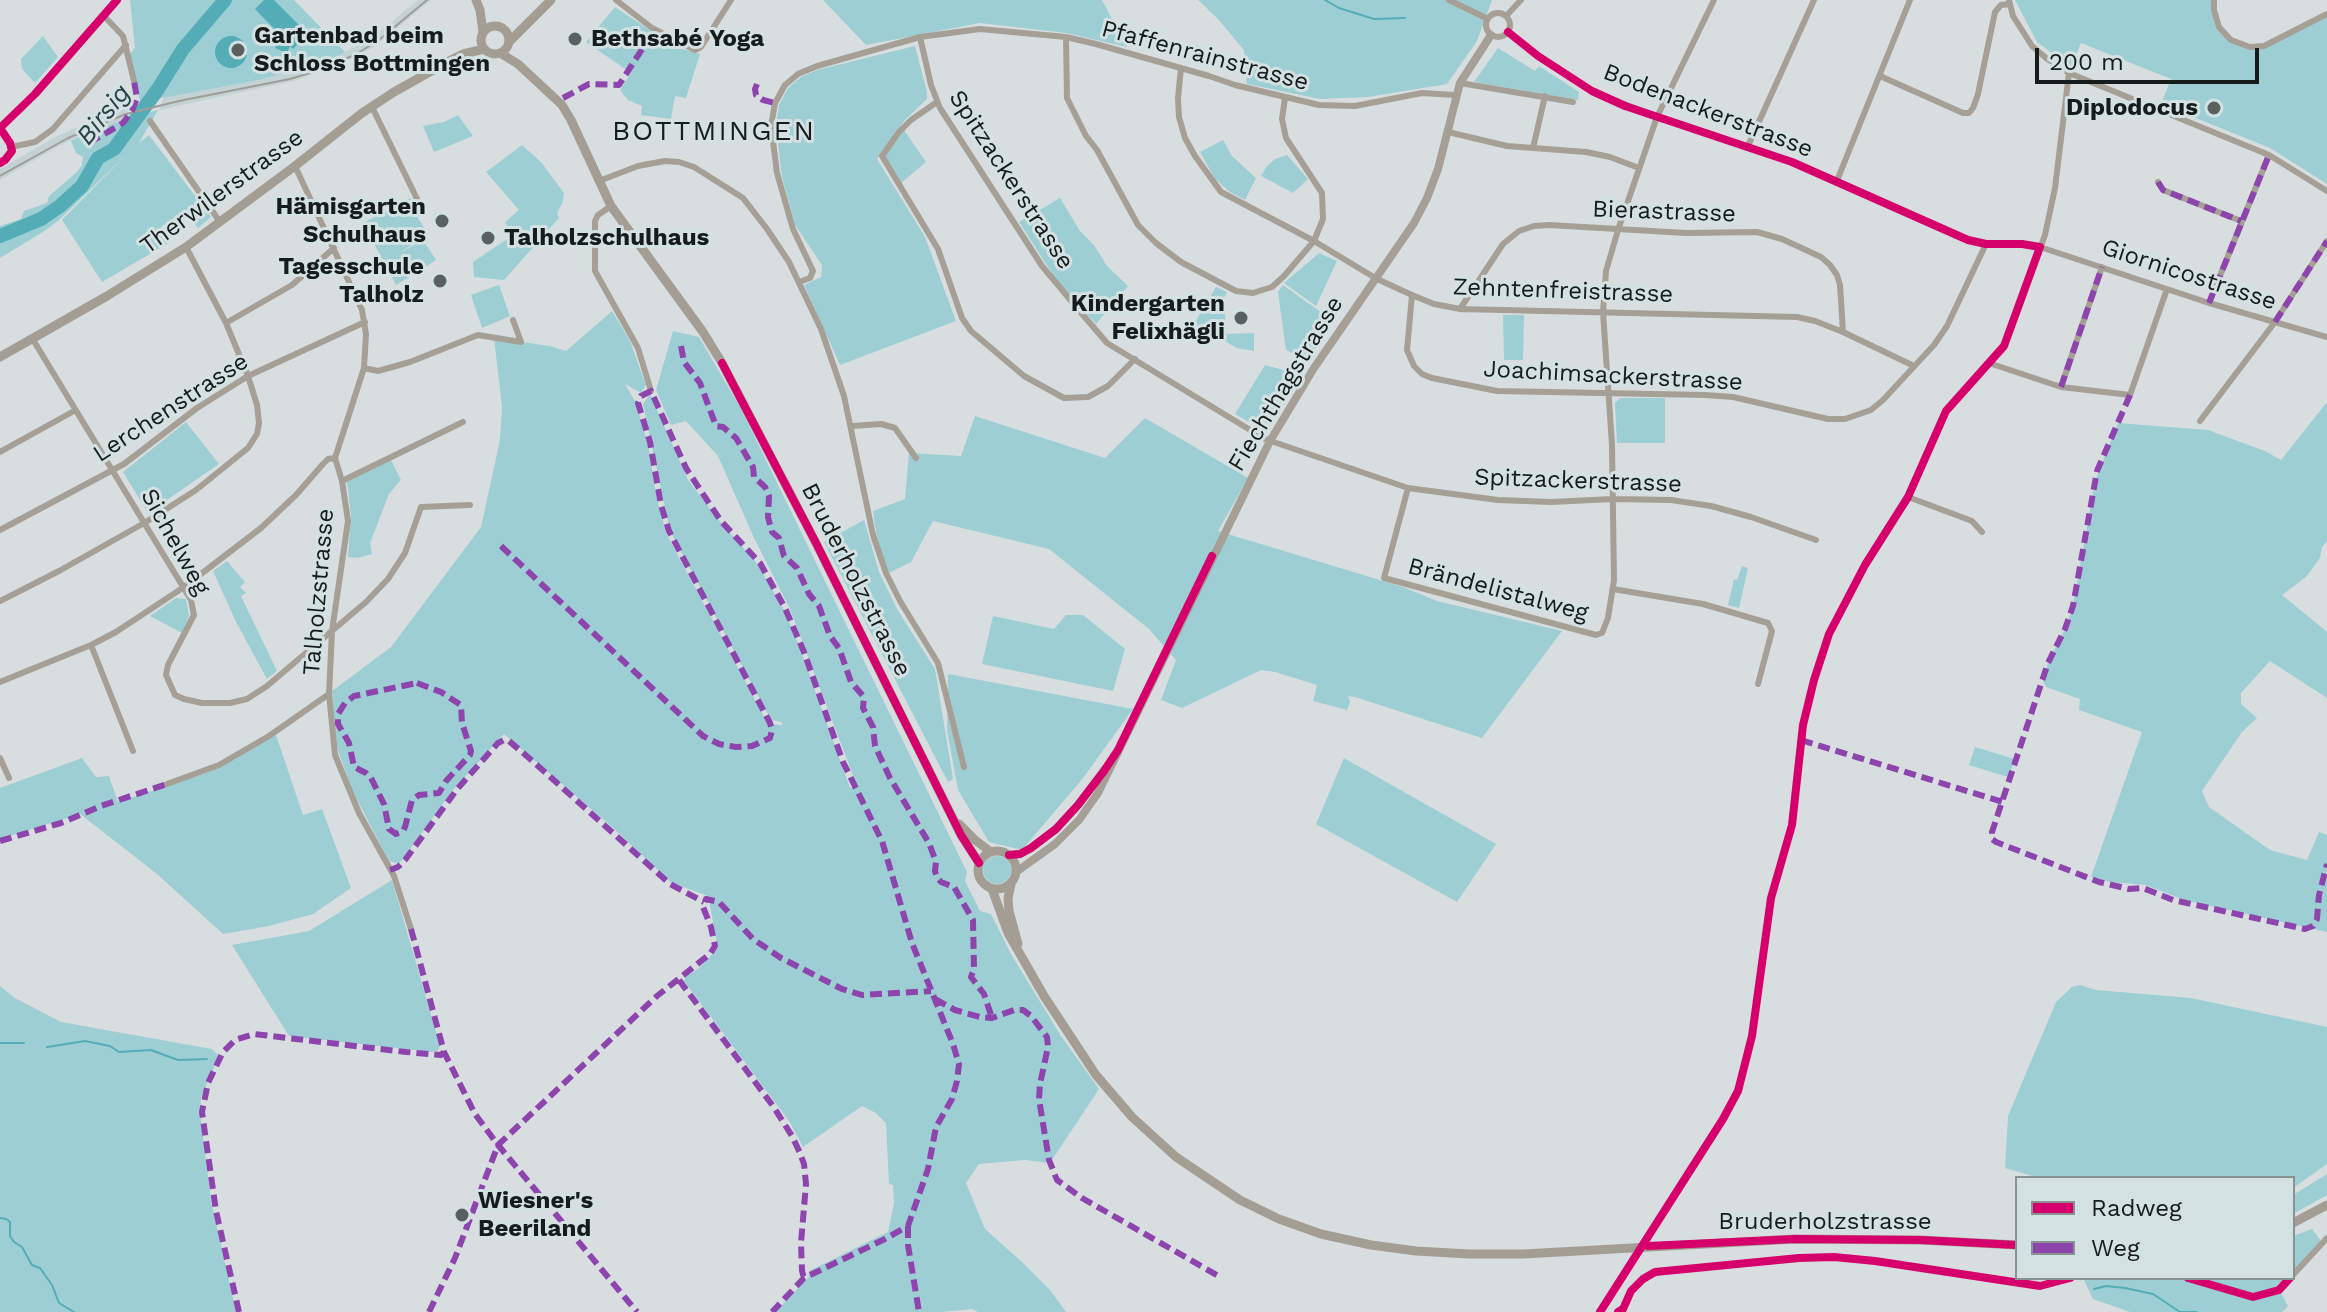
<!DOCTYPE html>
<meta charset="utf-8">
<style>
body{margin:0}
#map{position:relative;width:2327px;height:1312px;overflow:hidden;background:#d8dee0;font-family:"Work Sans",sans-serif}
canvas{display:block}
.legend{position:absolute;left:2015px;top:1176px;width:280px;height:104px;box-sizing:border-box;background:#d4e1e3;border:2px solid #889293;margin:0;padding:10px 14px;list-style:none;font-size:24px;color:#161b1b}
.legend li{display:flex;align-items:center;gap:16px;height:40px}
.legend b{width:40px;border:2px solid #889293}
.scale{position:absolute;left:2035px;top:48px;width:224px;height:36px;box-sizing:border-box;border:4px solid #161b1b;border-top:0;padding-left:10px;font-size:24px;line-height:28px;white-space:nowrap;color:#161b1b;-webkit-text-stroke:6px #d4e1e3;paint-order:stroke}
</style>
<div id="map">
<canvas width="2327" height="1312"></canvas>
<ul class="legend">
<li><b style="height:10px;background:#d6006c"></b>Radweg</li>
<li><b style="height:10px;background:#8e44ad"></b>Weg</li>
</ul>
<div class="scale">200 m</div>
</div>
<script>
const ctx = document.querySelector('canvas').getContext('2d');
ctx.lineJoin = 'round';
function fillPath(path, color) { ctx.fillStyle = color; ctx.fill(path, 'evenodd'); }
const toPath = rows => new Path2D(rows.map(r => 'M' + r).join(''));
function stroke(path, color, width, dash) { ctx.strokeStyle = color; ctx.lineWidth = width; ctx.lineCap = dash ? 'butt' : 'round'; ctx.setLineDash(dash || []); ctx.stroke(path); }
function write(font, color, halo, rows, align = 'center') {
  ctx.font = font + ' "Work Sans",sans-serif'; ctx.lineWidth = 6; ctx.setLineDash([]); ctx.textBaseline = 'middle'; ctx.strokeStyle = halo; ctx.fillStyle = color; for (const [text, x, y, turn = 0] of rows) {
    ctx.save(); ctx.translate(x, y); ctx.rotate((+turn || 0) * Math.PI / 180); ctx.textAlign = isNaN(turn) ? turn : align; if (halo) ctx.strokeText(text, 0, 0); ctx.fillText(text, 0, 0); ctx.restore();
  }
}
const built = toPath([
 [418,0,431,0,374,47,332,68,293,81,159,110,164,97,259,80,317,64,322,60,327,61,373,37],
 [130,107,120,122,90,131,57,147,0,180,0,169,53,138,86,123]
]);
const green = toPath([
 [130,0,294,0,345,52,327,61,322,60,317,64,259,80,140,102,130,54,135,48],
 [823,0,1102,0,1127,47,1066,33,980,23,866,45],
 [1198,0,1492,0,1477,41,1447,84,1368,97,1320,99,1247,84,1244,50,1217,18],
 [2015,0,2214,0,2219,27,2231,40,2250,47,2264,46,2327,14,2327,184,2270,148,2161,104,2171,79,2081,43,2071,67,2037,42],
 [615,7,660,37,679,48,700,54,686,98,675,96,671,119,641,115,642,106,628,100,620,90,631,73,586,42],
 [43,36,58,57,35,83,22,69,21,59],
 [915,46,927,92,927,99,905,120,877,159,925,237,956,321,840,365,804,285,821,277,822,265,795,225,782,177,776,126,779,105,788,88,801,77,817,70],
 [1498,48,1535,71,1539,66,1579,92,1578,100,1474,82],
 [158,110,139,143,149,135,211,217,198,228,185,210,161,227,172,241,102,282,62,220,128,153,59,220,43,232,0,258,0,226,21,219,24,211,47,203,49,196,77,172,82,165,83,157,76,153,71,141,90,131],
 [458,115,473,136,434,152,423,126,444,122],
 [904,130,926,162,901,183,885,156],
 [1223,140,1232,156,1256,178,1245,200,1230,192,1215,179,1200,152],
 [522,145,541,162,564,193,562,204,557,213,559,218,504,280,474,277,473,262,513,235,505,222,519,210,486,172],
 [1287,155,1308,179,1293,193,1261,176,1267,166,1275,159],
 [410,198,419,211,418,218,428,234,398,254,423,240,436,260,396,285,363,223],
 [1060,198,1080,231,1094,245,1107,266,1128,286,1096,324,1059,284,1019,222],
 [1319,253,1337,261,1316,306,1284,283],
 [499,285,510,316,482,328,471,295],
 [1283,285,1333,321,1307,361,1286,350,1278,292],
 [1216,287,1227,292,1223,300,1227,334,1254,333,1254,351,1237,348,1194,324],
 [612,311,630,341,646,385,641,393,625,384,636,403,648,444,657,500,667,535,768,724,783,725,781,722,771,720,670,531,643,404,650,394,688,480,721,523,756,562,784,610,798,643,850,788,857,786,790,609,754,538,718,456,686,421,671,425,656,390,673,331,699,337,741,409,967,872,965,881,980,911,991,914,1011,954,1061,1036,1099,1089,1050,1163,1025,1160,979,1164,966,1183,985,1229,1022,1262,1050,1290,1066,1312,978,1312,972,1309,943,1312,775,1312,809,1277,809,1271,888,1232,894,1204,893,1185,889,1184,886,1123,876,1113,862,1106,803,1147,789,1121,684,981,686,977,699,968,718,948,708,896,672,883,613,828,504,734,453,790,399,864,389,861,353,792,336,745,332,691,391,647,481,527,500,440,502,407,494,338,550,346,566,351],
 [1503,315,1524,315,1523,360,1504,360],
 [1265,365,1298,374,1266,428,1259,428,1235,414],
 [1620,398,1665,398,1665,443,1617,443,1615,403],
 [2327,402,2327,541,2322,547,2320,558,2306,577,2282,595,2327,632,2327,698,2270,661,2241,693,2241,704,2257,718,2242,732,2202,791,2209,807,2270,850,2307,860,2319,832,2327,835,2327,932,2184,900,2146,885,2110,882,2091,877,2142,732,2079,710,2080,699,2046,687,2043,681,2048,663,2065,629,2073,606,2095,481,2118,423,2208,430,2265,451,2281,460],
 [975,416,1105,458,1145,418,1248,478,1218,531,1403,587,1437,601,1562,631,1482,738,1355,697,1348,696,1350,702,1347,710,1313,701,1317,685,1275,672,1261,670,1182,708,1161,700,1176,660,1149,629,1049,549,933,521,911,562,889,573,877,539,873,511,905,499,909,453,961,456],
 [186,422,219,464,148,513,123,472],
 [391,460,401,480,389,494,370,543,372,554,358,558,348,557,351,515,347,482],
 [864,520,879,572,897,609,935,669,953,779,948,782,824,542],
 [227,561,245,582,240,587,246,593,241,596,277,671,267,679,236,622,213,571],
 [1742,566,1748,568,1739,608,1728,605,1734,579,1737,580],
 [176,598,186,599,189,616,182,633,150,616],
 [1066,615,1083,615,1125,649,1113,691,982,664,993,616,1054,629],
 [948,674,1133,709,1083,778,1022,850,989,842,958,790,947,730],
 [276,735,303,815,322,809,351,888,313,914,269,926,223,934,157,874,80,814,0,839,0,788,82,758,96,777,109,776,118,802,206,773],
 [1975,747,2015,759,2008,777,1969,765],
 [1344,758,1496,844,1457,902,1316,824],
 '983 870a14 14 0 1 1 28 0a14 14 0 1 1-28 0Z',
 [392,880,440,1046,438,1050,432,1052,289,1036,232,945,309,931],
 [2080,985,2096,990,2191,998,2327,1027,2327,1164,2293,1188,2293,1178,2039,1178,2005,1168,2008,1116,2056,1002,2072,987],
 [0,986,15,998,61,1022,212,1049,219,1056,201,1097,200,1113,211,1201,236,1312,0,1312],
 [2327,1174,2327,1195,2293,1214,2293,1195],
 [2312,1229,2321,1241,2293,1275,2293,1236],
 [2083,1278,2290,1278,2279,1290,2288,1306,2282,1312,2130,1312,2093,1299]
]);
const water = toPath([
 [264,0,274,0,308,34,293,49,290,46,287,53,275,48,279,39,285,40,255,9],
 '215 52a16 16 0 1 1 32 0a16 16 0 1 1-32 0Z'
]);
const stream = toPath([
 [1325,0,1339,8,1374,19,1405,18],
 [0,1043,24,1043],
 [47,1047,85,1041,110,1046,119,1052,151,1050,178,1060,207,1059],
 [0,1218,6,1219,10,1222,10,1236,14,1242,22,1247,32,1265,40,1268,52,1285,59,1303,74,1312],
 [2094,1289,2106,1286,2125,1288,2153,1294,2180,1312,2197,1312]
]);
const river = toPath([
 [0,236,41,219,60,206,82,186,98,158,114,149,158,89,183,49,225,0]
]);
const minor = toPath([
 [616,0,652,28,695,50,701,47,731,0],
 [1449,0,1488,19],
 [2009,0,2013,16,2032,46,2046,58,2069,73,2269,155,2327,191],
 [2214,0,2214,10,2219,27,2231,40,2250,47,2264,46,2327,14],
 '1486 25a12 12 0 1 1 24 0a12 12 0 1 1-24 0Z',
 [104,16,123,36,134,81],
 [1506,16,1521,0],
 [1508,32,1538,56,1592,91,1657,117,1792,162,1968,240,1986,244,2022,244,2040,247,2209,303,2327,337],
 [920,37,931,85,940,108,1042,266,1083,315,1107,343,1265,439,1408,488,1498,500,1551,502,1613,499,1671,500,1711,506,1751,517,1816,540],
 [1066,37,1067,98,1086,136,1097,150,1138,225,1156,243,1181,262,1236,291,1253,293,1272,287,1284,276,1314,241,1323,219,1322,193,1286,138,1282,119,1285,98],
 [1181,68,1178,98,1179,117,1185,138,1195,156,1221,192,1314,241,1377,279,1412,295,1434,304,1460,309,1797,317,1815,321,1843,332,1914,366],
 [1880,76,1963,113,1969,113,1973,108,1978,94,1995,12,2001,5,2010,4],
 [1460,83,1573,102],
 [937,102,911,120,899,132,882,156,938,249,962,318,971,331,1024,376,1064,398,1088,397,1108,386,1135,359],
 [372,107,423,211],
 [150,121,220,222],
 [0,127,10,143,12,151,5,160,0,163],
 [0,128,35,94,117,0],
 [1448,132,1507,146,1586,152,1610,157,1639,168],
 [1748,146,1814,0],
 [11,147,35,142,53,129,126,45],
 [1533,148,1545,96],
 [295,166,362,310,366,334,364,368,335,458,342,481,348,521,332,631,329,694,335,755,359,813,394,876,411,929],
 [599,181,638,166,665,161,679,162,694,167,743,198,767,229,789,262,821,329,844,396,873,535,886,573,900,601,938,663,964,767],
 [2158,182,2163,190,2241,221],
 [1836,183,1910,0],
 [611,206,598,215,595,221,595,271,638,348,651,391],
 [799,282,810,278,813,271,793,229,777,173,771,126,775,103,785,85,798,74,817,66,920,37,980,29,1066,37,1096,44,1209,76,1235,85,1319,105,1355,106,1422,93,1455,95],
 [1412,295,1407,350,1414,366,1422,374,1432,378,1497,391,1705,395,1733,397,1828,419,1845,419,1871,410,1883,400,1934,345,1947,326,1986,244],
 [2209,303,2269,155],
 [1460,309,1503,244,1519,231,1534,226,1549,225,1686,233,1757,232,1782,239,1821,257,1830,265,1837,275,1840,285,1843,332],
 [226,323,292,285,334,248],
 [32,338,191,600,194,615,168,665,166,675,175,695,184,699,202,703,230,703,247,699,267,686,366,602,388,579,405,553,421,507,470,505],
 [1989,363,2061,387,2130,395,2167,289],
 [364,368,378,371,410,362,478,335,521,342,513,320],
 [2061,387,2102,267],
 [2200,421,2275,322,2327,241],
 [852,426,881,424,895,428,916,458],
 [0,452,74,411],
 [342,481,463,422],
 [1408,488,1384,578,1596,635,1602,633,1608,618,1614,580,1612,445,1603,312,1606,271,1618,230,1657,117,1714,0],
 [1908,497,1972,521,1982,532],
 [1905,502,1946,411,2004,346,2018,310,2045,235,2055,188,2069,73],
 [0,530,124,464,197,408,248,376,365,322],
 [1613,589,1703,604,1768,623,1772,631,1758,684],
 [0,601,59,571,146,522,196,490,248,448,257,434,259,423,257,405,248,376,226,323,186,247],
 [91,645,133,751],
 [0,682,91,645,116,632,184,587,261,528,296,495,323,464,328,459,335,458],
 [0,758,9,778],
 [167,784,219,765,269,736,329,694],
 [2293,1275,2327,1238],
 [2188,1278,2253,1297,2279,1290,2290,1278],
 [1618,1312,1623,1309,1631,1291,1643,1279,1655,1272,1799,1258,1834,1257,1875,1261,2040,1286,2070,1278]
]);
const tertiary = toPath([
 [1009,855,1020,854,1031,848,1056,829,1078,805,1109,764],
 [1016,872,1055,844,1079,820,1098,793,1270,441,1314,368,1414,223,1427,198,1438,169,1460,83,1491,35]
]);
const secondary = toPath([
 [476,0,480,10,483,32],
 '481 40a14 14 0 1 1 28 0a14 14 0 1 1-28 0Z',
 [510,41,551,0],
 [500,53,518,64,562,105,571,120,611,206,703,332,722,363,816,543,961,835,979,863],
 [0,357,107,296,186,247,295,166,362,113,394,92,451,60,463,54,484,49],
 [959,824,975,840,991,852],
 '978 870a19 19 0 1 1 38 0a19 19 0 1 1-38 0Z',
 [1011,884,1008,898,1009,911,1018,944],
 [992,889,1008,933,1044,996,1096,1075,1132,1117,1176,1157,1240,1200,1279,1219,1321,1234,1371,1245,1416,1251,1469,1254,1523,1254,1795,1239,1921,1240,2017,1245],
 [2293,1223,2327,1205]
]);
const tram = toPath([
 [0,176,68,138,126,114,179,101,290,79,329,67,358,53,379,40,427,0]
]);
const quiet = toPath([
 [757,84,755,89,756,95,763,100,775,103],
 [563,98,589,84,619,85,655,29],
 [89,143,123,123,132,111,137,98,134,81],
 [2158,182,2163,190,2241,221],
 [2209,303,2269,155],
 [2275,322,2327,241],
 [681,346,684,362,700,383,716,426,723,427,736,438,753,467,754,477,765,487,769,496,768,517,772,532,779,538,784,556,797,568,809,594,819,606,830,636,839,648,851,682,864,697,863,708,873,727,875,746,890,778,929,843,936,862,935,871,937,877,941,882,954,887,973,920,974,969,971,977,984,994,992,1018],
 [2061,387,2102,267],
 [2130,395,2097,471,2073,606,2065,629,2048,663,1992,832,1992,839,1996,842,2099,882,2129,889,2143,888,2173,900,2305,929,2313,926,2317,919,2319,895,2327,864],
 [501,546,703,736,719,744,736,747,752,746,770,738,772,730,770,723,669,531,661,505,650,442,638,403,641,396,651,391,686,468,699,488,721,521,760,563,785,608,804,652,843,762,882,841,912,943,953,1044,959,1064,957,1081,952,1099,936,1127,928,1169,908,1226,885,1239,804,1278,772,1312],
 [417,683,441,692,461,705,462,723,471,751,470,755,446,781,439,793,419,795,412,800,405,827,403,831,396,834,389,829,384,804,371,778,366,773,354,767,349,743,338,724,338,714,345,703,354,696,417,683],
 [1801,740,2003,802],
 [0,841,61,823,101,806,167,784],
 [390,870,398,867,405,860,458,788,498,743,504,740,509,741,529,758,670,884,704,902],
 [411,929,444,1052,475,1114,498,1145,637,1312],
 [679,980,773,1106,792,1136,800,1153,804,1164,806,1184,801,1243,802,1271,804,1278],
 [935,999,955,1010,980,1017,992,1018,1014,1010,1023,1010,1031,1016,1047,1037,1048,1047,1040,1084,1039,1099,1049,1160,1057,1180,1082,1198,1222,1278],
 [908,1226,908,1245,919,1312],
 [239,1312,216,1211,202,1112,208,1083,223,1052,235,1040,254,1034,406,1052,441,1055,444,1052],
 [429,1312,455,1258,498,1145,657,996,710,954,715,946,711,927,703,907,706,899,719,902,753,939,781,958,842,989,862,995,931,991]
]);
const cycleway = toPath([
 [1508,32,1538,56,1592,91,1625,106,1792,162,1968,240,1986,244,2022,244,2040,247,2004,346,1946,411,1908,497,1865,565,1829,634,1814,680,1803,725,1792,825,1771,898,1752,1036,1738,1091,1723,1119,1600,1312],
 [0,163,5,160,12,151,10,143,0,128,35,94,117,0],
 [722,363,816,543,961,835,979,863],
 [1009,855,1020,854,1031,848,1056,829,1078,805,1104,771,1118,750,1212,556],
 [1648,1246,1795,1239,1921,1240,2017,1245],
 [2188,1278,2253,1297,2279,1290,2290,1278],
 [1618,1312,1623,1309,1631,1291,1643,1279,1655,1272,1799,1258,1834,1257,1875,1261,2040,1286,2070,1278]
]);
const markers = [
 [575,39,8,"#5a5f60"],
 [238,50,8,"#5a5f60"],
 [2214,108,8,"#5a5f60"],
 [442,221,8,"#5a5f60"],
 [488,238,8,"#5a5f60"],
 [440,281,8,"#5a5f60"],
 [1241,318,8,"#5a5f60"],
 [462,1215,8,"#5a5f60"]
];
const poiNames = [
 ["Gartenbad beim",254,36],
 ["Schloss Bottmingen",254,64],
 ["Bethsabé Yoga",591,39],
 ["Diplodocus",2198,108,"right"],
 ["Hämisgarten",426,207,"right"],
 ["Schulhaus",426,235,"right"],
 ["Talholzschulhaus",504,238],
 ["Tagesschule",424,267,"right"],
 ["Talholz",424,295,"right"],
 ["Kindergarten",1225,304,"right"],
 ["Felixhägli",1225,332,"right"],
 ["Wiesner's",478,1201],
 ["Beeriland",478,1229]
];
const streetNames = [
 ["Pfaffenrainstrasse",1205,56,15],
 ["Bodenackerstrasse",1708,111,21],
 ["Spitzackerstrasse",1011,180,57],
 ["Therwilerstrasse",222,192,-36],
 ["Bierastrasse",1664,212,2],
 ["Giornicostrasse",2189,275,18],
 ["Zehntenfreistrasse",1563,291,2],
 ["Joachimsackerstrasse",1613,376,3],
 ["Fiechthagstrasse",1286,384,-59],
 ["Lerchenstrasse",171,408,-33],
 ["Spitzackerstrasse",1578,481,2],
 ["Sichelweg",175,542,61],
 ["Bruderholzstrasse",856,580,63],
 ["Brändelistalweg",1498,590,15],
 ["Talholzstrasse",319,592,-85],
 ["Bruderholzstrasse",1825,1222]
];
const waterNames = [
 ["Birsig",104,115,-51]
];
const quarterNames = [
 ["BOTTMINGEN",714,132]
];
fillPath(built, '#c4d2d5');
fillPath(green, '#9dced4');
fillPath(water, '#54adb6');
stroke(stream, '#54adb6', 2);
stroke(river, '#54adb6', 14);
stroke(minor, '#a59f95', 6);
stroke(tertiary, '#a59f95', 8);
stroke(secondary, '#a39d93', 9);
stroke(tram, '#a09d99', 2);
stroke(quiet, '#8e44ad', 6, [12, 6]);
stroke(cycleway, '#d6006c', 8);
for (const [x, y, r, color] of markers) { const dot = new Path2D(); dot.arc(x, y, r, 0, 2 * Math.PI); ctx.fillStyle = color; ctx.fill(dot); stroke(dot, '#d4e1e3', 3); }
write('bold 24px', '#161b1b', '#d4e1e3', poiNames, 'left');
write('24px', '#161b1b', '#d4e1e3', streetNames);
write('italic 26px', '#284144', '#d4e1e3', waterNames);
ctx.letterSpacing = '2px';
write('28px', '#161b1b', '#d4e1e3', quarterNames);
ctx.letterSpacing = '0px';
</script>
